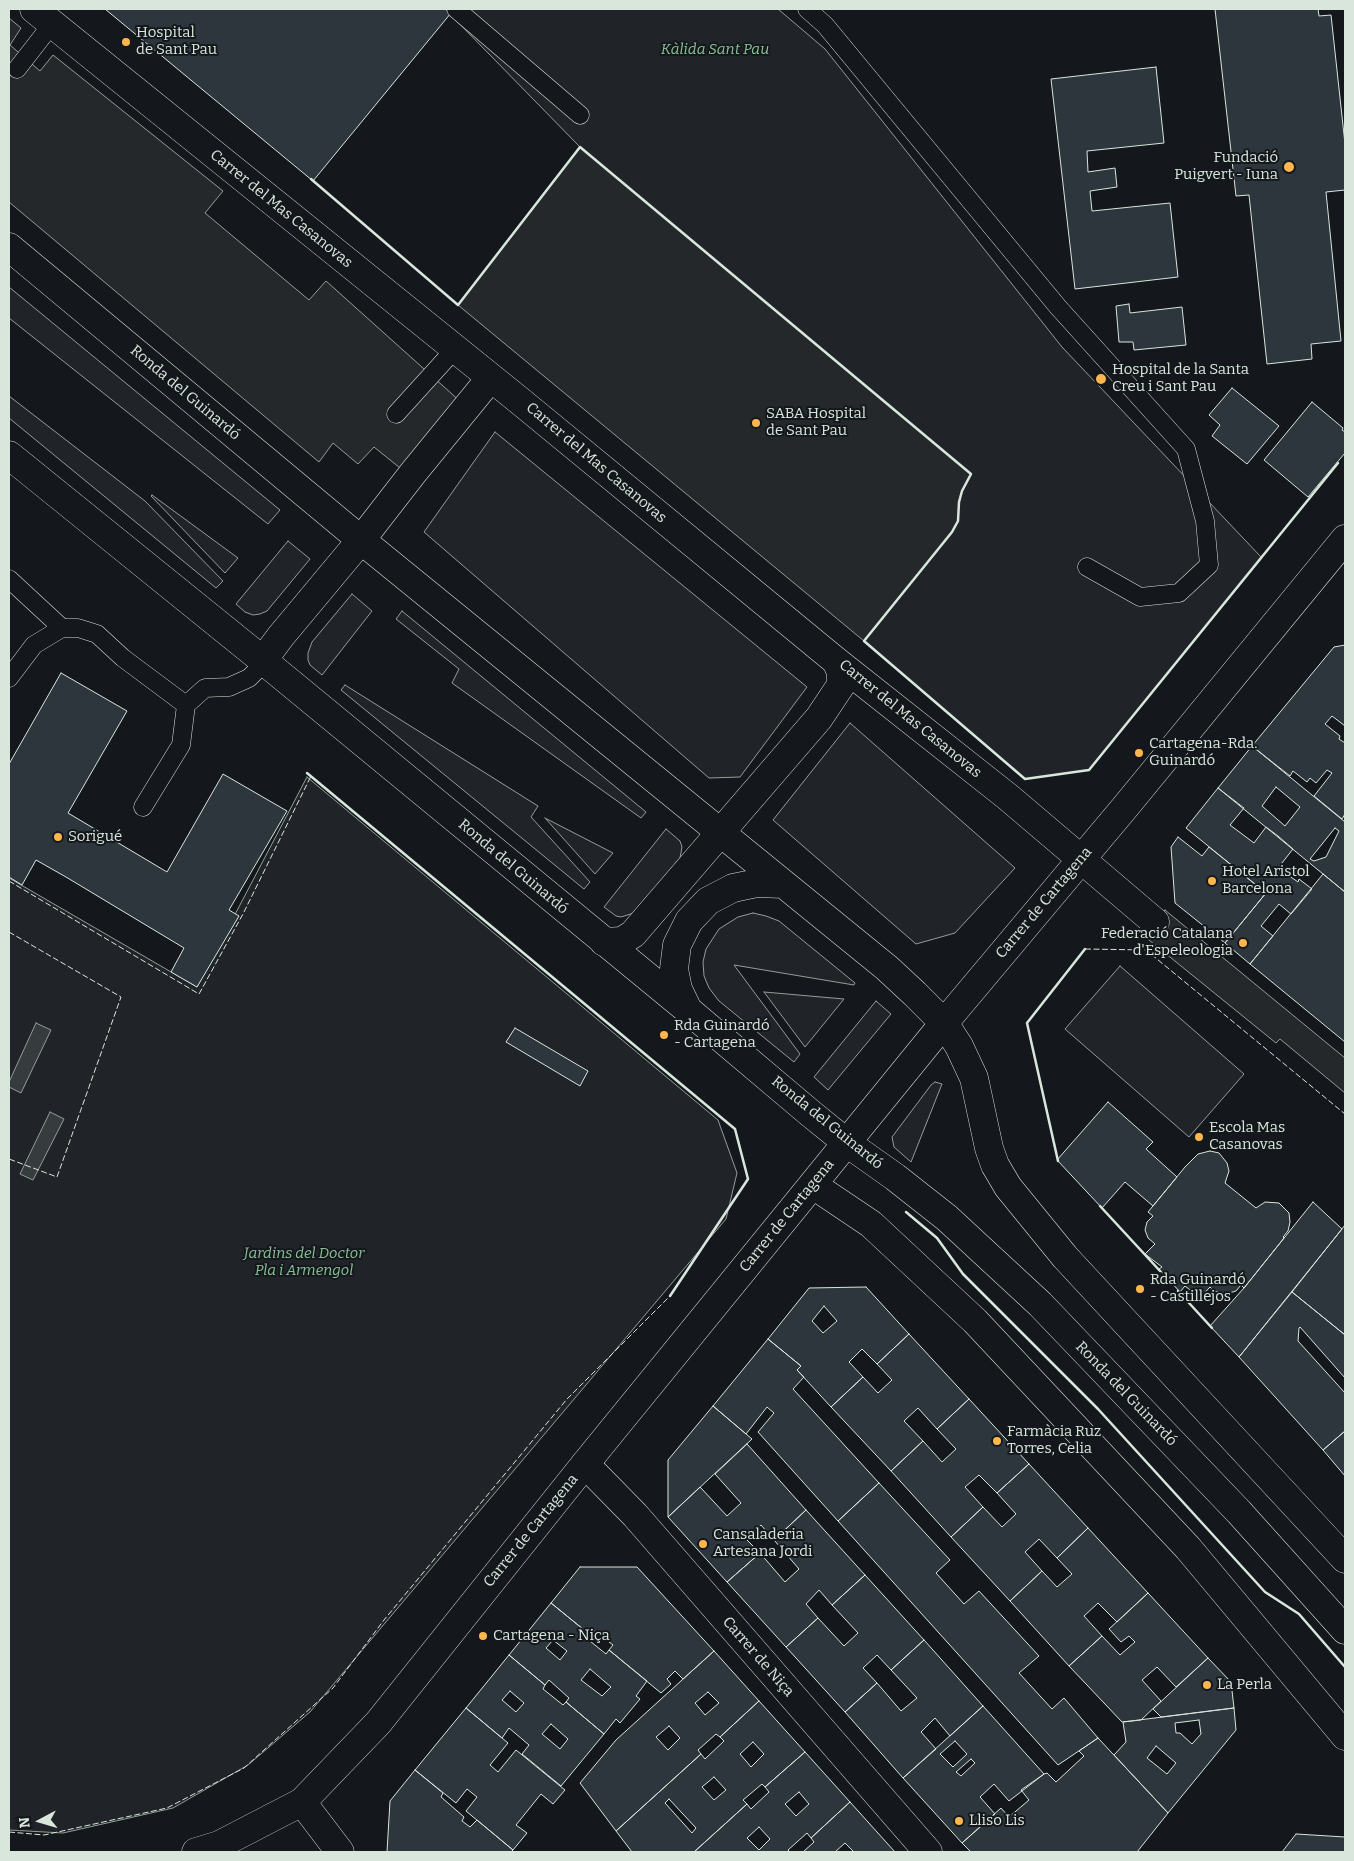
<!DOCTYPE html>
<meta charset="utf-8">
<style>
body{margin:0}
#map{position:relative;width:1354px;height:1861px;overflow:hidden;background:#14181c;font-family:Bitter,serif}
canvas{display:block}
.frame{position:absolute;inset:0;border:10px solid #d8e6dc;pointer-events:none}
.north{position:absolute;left:15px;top:1796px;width:50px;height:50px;-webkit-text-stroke:4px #14181c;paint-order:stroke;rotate:264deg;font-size:14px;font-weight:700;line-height:20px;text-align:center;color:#d8e6dc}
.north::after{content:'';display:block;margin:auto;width:18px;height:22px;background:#d8e6dc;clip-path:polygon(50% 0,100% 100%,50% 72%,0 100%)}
</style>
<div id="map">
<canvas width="1354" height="1861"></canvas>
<div class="frame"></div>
<div class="north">N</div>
</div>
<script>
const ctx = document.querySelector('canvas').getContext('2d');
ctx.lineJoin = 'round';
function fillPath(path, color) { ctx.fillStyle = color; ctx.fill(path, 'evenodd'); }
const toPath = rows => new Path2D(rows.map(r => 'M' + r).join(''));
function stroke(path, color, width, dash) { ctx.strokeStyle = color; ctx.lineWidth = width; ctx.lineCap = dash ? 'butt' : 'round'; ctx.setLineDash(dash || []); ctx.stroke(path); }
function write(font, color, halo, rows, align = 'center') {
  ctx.font = font + ' Bitter,serif'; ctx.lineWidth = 4; ctx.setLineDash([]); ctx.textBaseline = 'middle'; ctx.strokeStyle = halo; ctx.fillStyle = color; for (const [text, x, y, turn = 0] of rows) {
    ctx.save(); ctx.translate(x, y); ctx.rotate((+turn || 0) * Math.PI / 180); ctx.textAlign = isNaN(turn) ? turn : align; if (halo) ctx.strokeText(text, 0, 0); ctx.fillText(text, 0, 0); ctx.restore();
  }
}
const green = toPath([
 [445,9,778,9,825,49,1062,347,1262,558,1089,770,1025,779,864,641,952,532,958,521,959,502,962,491,971,474,580,147,445,9],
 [9,287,280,510,268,524,9,318,9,287],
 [9,396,145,501,223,581,216,588,9,418,9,396],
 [495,432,807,687,740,777,709,778,424,532,495,432],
 [152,495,238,558,225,573,151,496,152,495],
 [288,541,310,559,267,611,260,614,253,615,245,612,236,604,288,541],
 [352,594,372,611,322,675,310,665,308,660,308,653,312,642,352,594],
 [402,611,646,812,641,818,452,683,459,669,396,619,402,611],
 [345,685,538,806,531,817,590,882,584,889,341,690,345,685],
 [850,723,1015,868,955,933,916,944,773,820,850,723],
 [307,777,718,1120,737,1173,726,1219,310,1712,248,1765,173,1808,63,1833,9,1830,9,878,197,987,307,777],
 [545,818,613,853,595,874,545,818],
 [666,829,680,841,682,847,680,858,634,913,621,917,616,916,604,907,666,829],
 [753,913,766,916,779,921,855,983,854,985,734,965,800,1054,794,1062,719,1001,709,988,704,976,703,962,706,949,719,929,738,917,753,913],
 [1120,966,1244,1074,1189,1137,1065,1029,1120,966],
 [764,992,844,999,805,1047,764,992],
 [876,1001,891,1014,828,1090,814,1077,876,1001],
 [935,1082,942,1084,911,1162,894,1147,892,1137,931,1085,935,1082]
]);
const parking = toPath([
 [9,18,21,28,10,45,40,71,53,55,223,191,205,213,309,300,326,281,462,403,405,472,374,447,358,464,333,443,319,462,9,202,9,18],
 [580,147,971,474,962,491,959,502,958,521,952,532,864,641,458,305,580,147],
 [1165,910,1345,1058,1345,1093,1280,1039,1276,1043,1144,936,1165,910]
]);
const water = toPath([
 [36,1023,51,1030,21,1093,9,1087,9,1082,36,1023],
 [50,1112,64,1119,33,1180,20,1174,50,1112]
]);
const building = toPath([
 [105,9,445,9,451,13,313,181,105,9],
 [1215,9,1318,9,1319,16,1331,15,1345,144,1345,190,1326,192,1341,341,1311,344,1312,359,1267,364,1249,195,1236,196,1215,9],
 [1156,67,1164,143,1087,151,1088,172,1115,168,1117,187,1090,191,1092,211,1170,203,1178,277,1075,289,1051,79,1156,67],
 [1129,304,1130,313,1182,307,1186,345,1134,350,1133,342,1119,342,1116,306,1129,304],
 [1232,388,1279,426,1247,464,1212,436,1220,425,1209,415,1232,388],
 [1312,402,1343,428,1342,430,1345,432,1345,453,1308,497,1264,460,1312,402],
 [1345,645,1345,726,1332,716,1325,724,1340,736,1339,739,1345,743,1345,814,1342,819,1314,796,1332,773,1327,770,1316,783,1310,778,1307,782,1293,771,1290,776,1252,746,1334,647,1345,645],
 [61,673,127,711,68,813,167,872,223,774,287,811,229,910,239,916,197,987,171,972,184,948,66,877,36,860,22,885,9,877,9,764,61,673],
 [1252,746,1345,822,1345,892,1218,788,1252,746],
 [1276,787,1300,807,1285,826,1262,806,1276,787],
 [1335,828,1339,831,1326,857,1314,861,1310,859,1335,828],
 [1218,788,1244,808,1230,825,1254,843,1266,827,1278,836,1293,849,1278,868,1298,882,1299,879,1312,889,1291,914,1279,904,1261,926,1273,936,1250,964,1225,943,1266,893,1186,828,1218,788],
 [1178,837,1202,856,1209,847,1266,893,1225,943,1175,903,1171,847,1178,837],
 [1323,874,1345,892,1345,1042,1250,964,1323,874],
 [515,1028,588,1071,580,1086,506,1042,515,1028],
 [1108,1102,1153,1142,1146,1149,1177,1177,1153,1206,1125,1182,1102,1208,1057,1160,1108,1102],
 [1210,1151,1219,1153,1227,1163,1229,1171,1225,1183,1256,1208,1265,1202,1279,1203,1289,1213,1290,1222,1288,1231,1283,1237,1284,1238,1244,1288,1241,1285,1236,1291,1226,1294,1214,1291,1210,1287,1200,1298,1185,1286,1180,1292,1159,1269,1162,1267,1145,1254,1155,1244,1148,1238,1145,1230,1147,1222,1153,1216,1148,1212,1185,1167,1198,1154,1210,1151],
 [1313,1202,1342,1229,1239,1357,1210,1326,1244,1288,1313,1202],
 [1345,1225,1345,1333,1344,1334,1292,1292,1345,1225],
 [866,1287,909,1334,877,1364,862,1349,849,1362,863,1377,831,1407,797,1370,801,1366,768,1339,809,1288,866,1287],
 [824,1306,837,1321,823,1333,812,1321,824,1306],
 [1292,1292,1345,1335,1345,1378,1300,1327,1299,1328,1298,1341,1345,1393,1345,1431,1323,1450,1239,1357,1292,1292],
 [909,1334,969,1399,937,1429,918,1408,904,1421,923,1441,891,1471,831,1407,863,1377,878,1393,892,1380,877,1364,909,1334],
 [768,1339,801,1366,797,1370,804,1377,793,1389,879,1483,838,1521,758,1432,774,1413,767,1407,746,1434,713,1406,768,1339],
 [969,1399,1029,1464,997,1493,979,1475,965,1487,983,1507,951,1537,891,1471,923,1441,942,1462,956,1449,937,1429,969,1399],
 [713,1406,752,1439,668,1517,668,1460,713,1406],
 [1345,1431,1345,1476,1323,1450,1345,1431],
 [747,1444,806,1510,774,1540,761,1525,746,1539,760,1553,727,1582,668,1517,700,1487,727,1516,741,1503,715,1474,747,1444],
 [1029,1464,1088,1528,1057,1558,1039,1539,1025,1552,1042,1571,1010,1601,951,1537,983,1507,1002,1527,1016,1514,997,1493,1029,1464],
 [879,1483,950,1560,936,1573,964,1604,979,1591,1039,1656,1019,1673,1052,1709,1064,1698,1098,1738,1058,1765,838,1521,879,1483],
 [806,1510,865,1575,832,1605,819,1590,806,1604,818,1618,786,1647,727,1582,760,1553,785,1582,799,1569,774,1540,806,1510],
 [1088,1528,1148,1593,1117,1622,1098,1603,1084,1616,1102,1636,1069,1666,1010,1601,1042,1571,1057,1587,1072,1574,1057,1558,1088,1528],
 [580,1567,637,1567,714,1651,683,1679,675,1671,667,1679,671,1684,661,1693,609,1650,613,1645,592,1629,589,1634,551,1603,580,1567],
 [865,1575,924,1640,891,1670,877,1655,863,1668,877,1683,845,1712,786,1647,818,1618,844,1646,858,1633,832,1605,865,1575],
 [1148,1593,1208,1658,1176,1687,1157,1667,1142,1680,1161,1701,1141,1720,1122,1722,1069,1666,1102,1636,1120,1655,1135,1642,1129,1636,1121,1642,1109,1629,1148,1593],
 [551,1603,589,1634,585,1637,606,1654,609,1650,647,1681,636,1696,640,1699,620,1723,616,1719,604,1734,566,1702,569,1698,549,1680,545,1685,509,1655,551,1603],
 [553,1640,567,1651,560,1660,546,1648,553,1640],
 [590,1669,611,1687,602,1696,581,1680,590,1669],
 [924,1640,983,1706,950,1736,935,1718,921,1732,936,1749,903,1778,845,1712,877,1683,901,1711,917,1698,891,1670,924,1640],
 [714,1651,759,1701,720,1737,716,1734,698,1750,701,1754,616,1831,580,1783,616,1740,714,1651],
 [708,1692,719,1703,705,1715,695,1703,708,1692],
 [669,1726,680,1738,668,1750,656,1737,669,1726],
 [509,1655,545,1685,543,1689,563,1705,566,1702,604,1734,561,1786,522,1754,529,1745,509,1728,502,1738,466,1708,509,1655],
 [510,1691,524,1703,516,1712,502,1700,510,1691],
 [551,1724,568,1739,560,1749,542,1734,551,1724],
 [1208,1658,1231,1682,1234,1708,1161,1717,1153,1709,1208,1658],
 [759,1701,805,1752,765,1787,762,1784,743,1800,747,1804,694,1852,632,1852,616,1831,701,1754,705,1759,724,1741,720,1737,759,1701],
 [753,1742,764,1754,751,1767,740,1754,753,1742],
 [714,1777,726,1790,714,1800,702,1787,714,1777],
 [669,1799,696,1828,692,1833,665,1803,669,1799],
 [983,1706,1044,1774,1009,1801,994,1784,980,1797,995,1814,962,1843,903,1778,983,1706],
 [955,1741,967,1754,953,1767,940,1754,955,1741],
 [971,1759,975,1763,961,1776,956,1772,971,1759],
 [466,1708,508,1743,490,1765,498,1772,516,1750,565,1790,553,1804,541,1794,516,1825,527,1833,513,1850,466,1811,477,1797,467,1789,456,1803,415,1770,466,1708],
 [1234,1708,1236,1730,1168,1813,1114,1755,1126,1742,1123,1722,1234,1708],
 [1199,1720,1201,1734,1192,1744,1180,1733,1176,1733,1175,1723,1199,1720],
 [1156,1746,1176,1763,1167,1774,1147,1758,1156,1746],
 [1098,1738,1168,1813,1137,1852,971,1852,962,1843,1001,1808,1009,1817,1029,1800,1021,1790,1044,1774,1047,1773,1056,1782,1084,1756,1079,1751,1098,1738],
 [805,1752,850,1802,811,1838,807,1833,788,1850,790,1852,694,1852,747,1804,751,1809,769,1792,765,1787,805,1752],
 [799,1792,809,1804,796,1816,785,1804,799,1792],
 [759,1827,770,1839,759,1850,747,1838,759,1827],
 [415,1770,443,1793,441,1797,464,1817,462,1821,470,1827,477,1820,513,1850,511,1852,387,1852,390,1801,415,1770],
 [850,1802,895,1852,854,1852,845,1843,835,1852,803,1852,814,1842,811,1838,850,1802],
 [1296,1834,1345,1837,1345,1852,1282,1852,1296,1834]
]);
const service = toPath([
 [456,9,580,115],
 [807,9,825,25,1058,307,1186,449,1205,521,1209,565,1179,593,1140,597,1087,567],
 [17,69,52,24],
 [396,414,455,349],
 [9,579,62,628],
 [9,678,34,645,62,628,78,628,97,634,123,658,186,705],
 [143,807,181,745,186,705,205,688,229,687,249,678,265,662]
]);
const minor = toPath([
 [34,9,520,401,836,661,1008,797,1155,922],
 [265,662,269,652,281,636,361,540,413,473,484,386,494,381],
 [604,942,622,941,633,934,819,718,841,685,841,672,836,661],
 [944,1023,1126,806,1345,539],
 [813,1185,871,1224,975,1321,1188,1548,1345,1736],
 [585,1464,635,1515,928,1852],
 [302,1802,340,1852]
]);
const tertiary = toPath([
 [196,1852,219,1845,302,1802,378,1723,585,1464,944,1023]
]);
const primary = toPath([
 [9,247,361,540,887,968,915,994,944,1023,959,1046,974,1078,989,1148,995,1165,1008,1187,1065,1257,1345,1559],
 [9,455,265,662,688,1010,810,1113,847,1143,895,1177,947,1218,1040,1304,1239,1512,1345,1630],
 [688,1010,678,989,674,969,677,945,689,921,708,901,733,888,757,883,783,884]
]);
const fence = toPath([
 [580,147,971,474,962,491,959,502,958,521,952,532,864,641],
 [9,881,199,994,243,914,311,776],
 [9,932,121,997,57,1177,9,1159],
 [1085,949,1146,950,1345,1114],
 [9,1832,44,1835,167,1808,244,1768,333,1688,384,1620,567,1399,670,1296]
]);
const wall = toPath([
 [311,179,458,305,580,147,971,474,962,491,959,502,958,521,952,532,864,641,1025,779,1089,770,1338,463],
 [307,773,735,1129,748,1179,670,1296],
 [1058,1161,1027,1023,1085,949],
 [1100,1206,1160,1271],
 [906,1212,937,1238,963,1274,1098,1409,1265,1592,1299,1614,1345,1667],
 [1178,1291,1212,1328]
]);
const markers = [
 [126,42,5,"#ffb74d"],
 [1289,167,6,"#ffb74d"],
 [1101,379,6,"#ffb74d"],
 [756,423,5,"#ffb74d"],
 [1139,753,5,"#ffb74d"],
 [58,837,5,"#ffb74d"],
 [1212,881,5,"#ffb74d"],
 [1243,943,5,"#ffb74d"],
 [664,1035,5,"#ffb74d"],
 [1199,1137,5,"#ffb74d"],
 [1140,1289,5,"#ffb74d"],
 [997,1441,5,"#ffb74d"],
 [703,1544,5,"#ffb74d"],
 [483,1636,5,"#ffb74d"],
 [1207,1685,5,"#ffb74d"],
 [959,1821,5,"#ffb74d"]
];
const poiNames = [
 ["Hospital",136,33],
 ["de Sant Pau",136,50],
 ["Fundació",1278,158,"right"],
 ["Puigvert - Iuna",1278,175,"right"],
 ["Hospital de la Santa",1112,370],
 ["Creu i Sant Pau",1112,387],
 ["SABA Hospital",766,414],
 ["de Sant Pau",766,431],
 ["Cartagena-Rda.",1149,744],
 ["Guinardó",1149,761],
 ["Sorigué",68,837],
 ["Hotel Aristol",1222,872],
 ["Barcelona",1222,889],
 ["Federació Catalana",1233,934,"right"],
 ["d'Espeleologia",1233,951,"right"],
 ["Rda Guinardó",674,1026],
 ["- Cartagena",674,1043],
 ["Escola Mas",1209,1128],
 ["Casanovas",1209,1145],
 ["Rda Guinardó",1150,1280],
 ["- Castillejos",1150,1297],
 ["Farmàcia Ruz",1007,1432],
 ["Torres, Celia",1007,1449],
 ["Cansaladeria",713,1535],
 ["Artesana Jordi",713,1552],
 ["Cartagena - Niça",493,1636],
 ["La Perla",1217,1685],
 ["Lliso Lis",969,1821]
];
const parkNames = [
 ["Kàlida Sant Pau",715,50],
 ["Jardins del Doctor",304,1254],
 ["Pla i Armengol",304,1271]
];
const streetNames = [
 ["Carrer del Mas Casanovas",281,209,39],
 ["Ronda del Guinardó",185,393,40],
 ["Carrer del Mas Casanovas",596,463,40],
 ["Carrer del Mas Casanovas",910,719,39],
 ["Ronda del Guinardó",513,867,40],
 ["Carrer de Cartagena",1044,903,-50],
 ["Ronda del Guinardó",827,1123,39],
 ["Carrer de Cartagena",787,1216,-51],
 ["Ronda del Guinardó",1126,1394,46],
 ["Carrer de Cartagena",531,1531,-51],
 ["Carrer de Niça",758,1657,49]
];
fillPath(green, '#202428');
stroke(green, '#939e99', 1);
fillPath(parking, '#24282b');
stroke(parking, '#939e99', 1);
fillPath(water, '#363b3e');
stroke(water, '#939e99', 1);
fillPath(building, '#2c363c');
stroke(building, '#d8e6dc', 1);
stroke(service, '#d8e6dc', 19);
stroke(minor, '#d8e6dc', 29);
stroke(tertiary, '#d8e6dc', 29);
stroke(primary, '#d8e6dc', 29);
stroke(service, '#14181c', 18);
stroke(minor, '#14181c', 28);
stroke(tertiary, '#14181c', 28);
stroke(primary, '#14181c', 28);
stroke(fence, '#d8e6dc', 1, [6, 2.5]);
stroke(wall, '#d8e6dc', 2.5);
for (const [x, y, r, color] of markers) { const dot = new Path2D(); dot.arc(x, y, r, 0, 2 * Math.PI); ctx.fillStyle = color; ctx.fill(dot); stroke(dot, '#14181c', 2); }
write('15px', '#d8e6dc', '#14181c', poiNames, 'left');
write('italic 15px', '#8ac095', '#14181c', parkNames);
write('15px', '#d8e6dc', '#14181c', streetNames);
</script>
